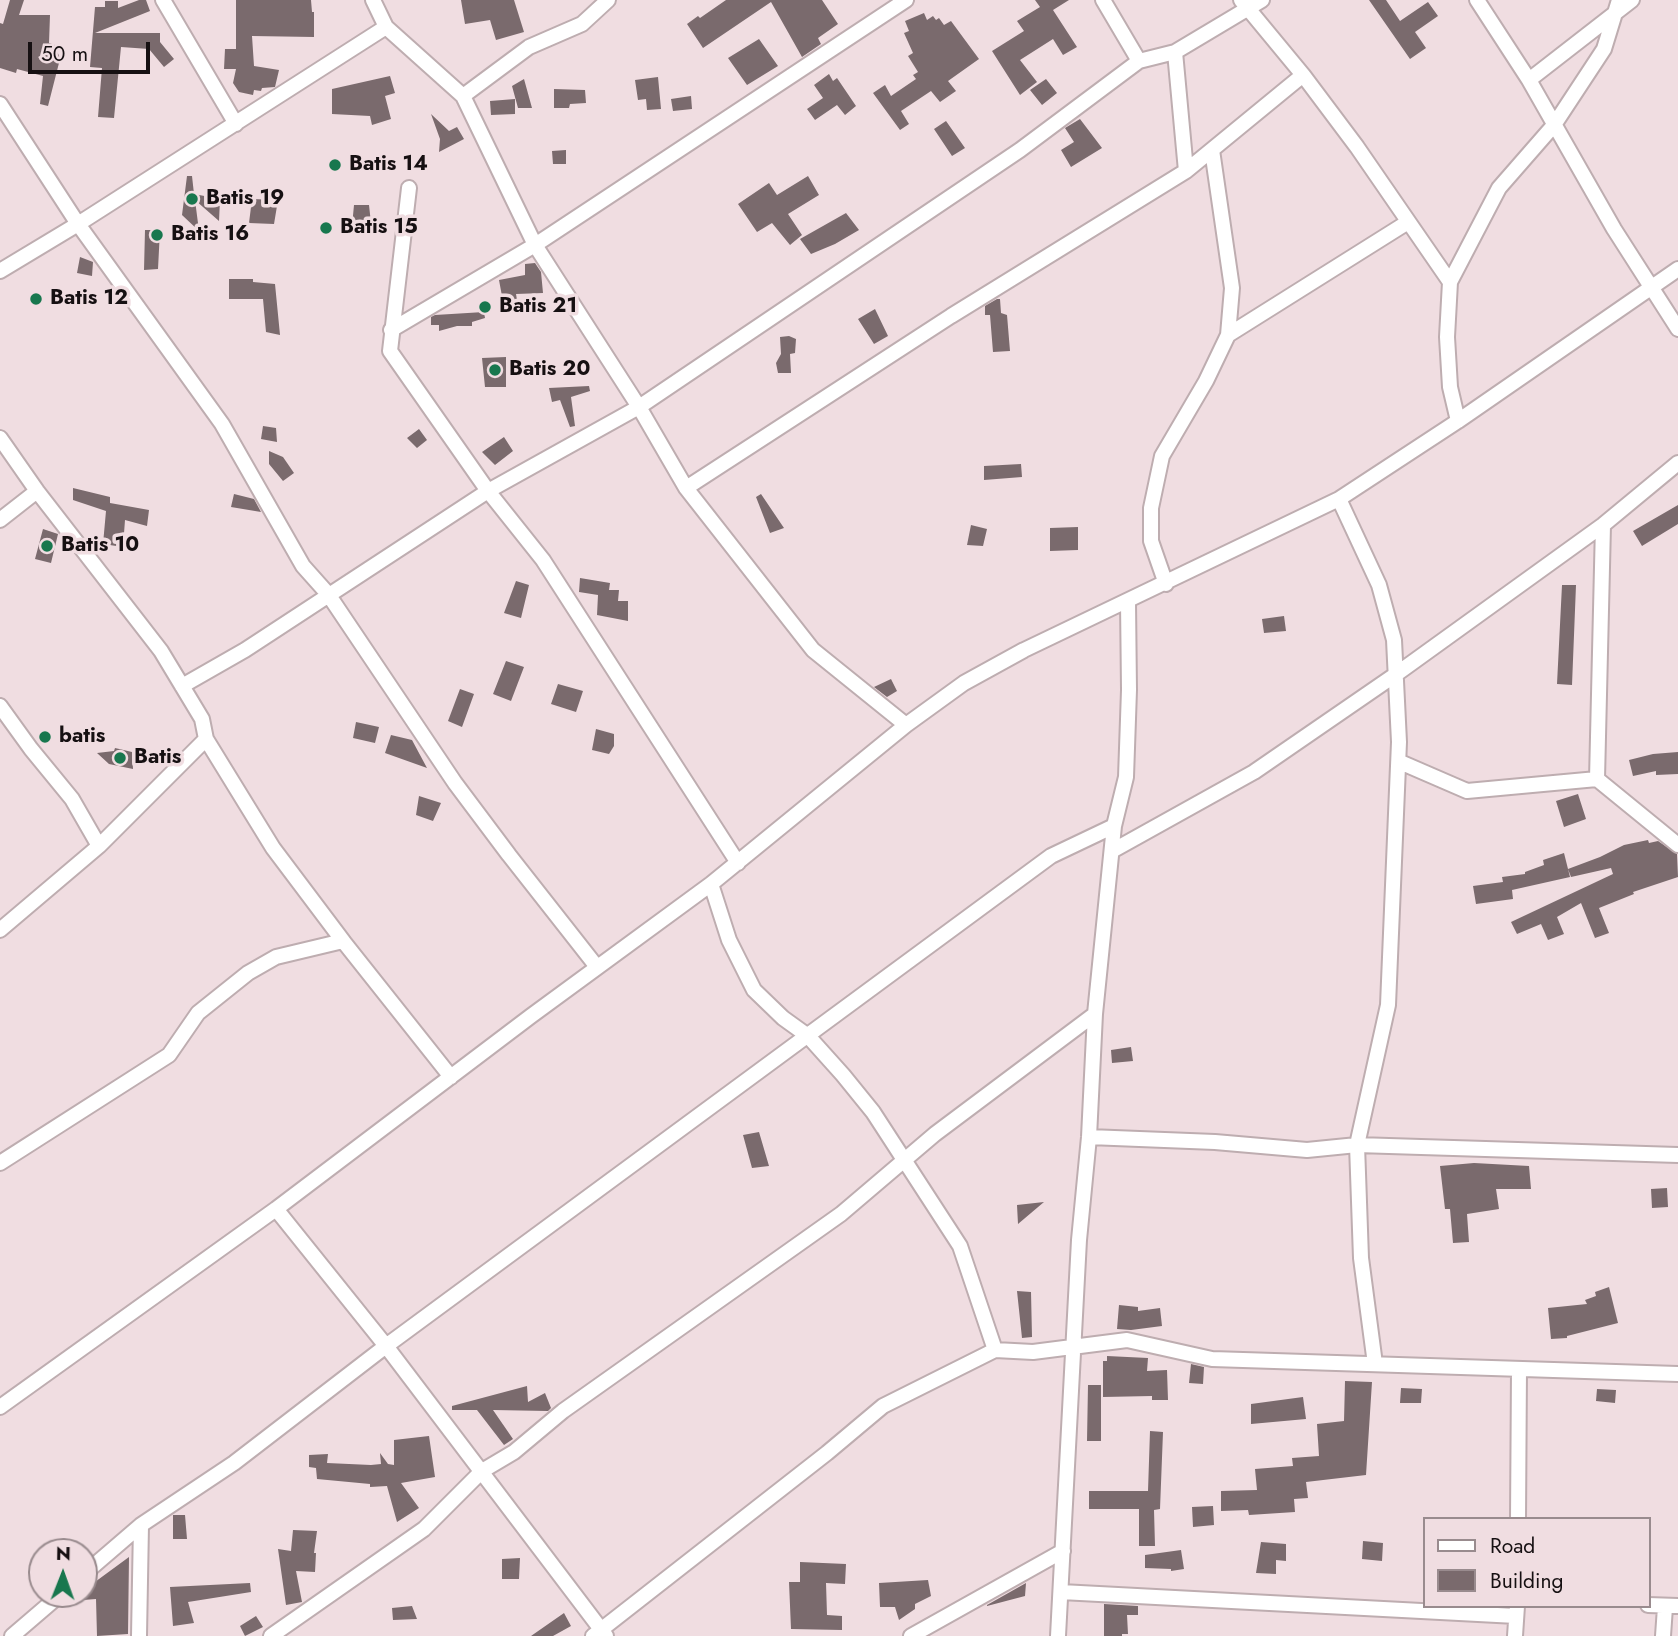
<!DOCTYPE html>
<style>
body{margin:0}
#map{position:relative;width:1678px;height:1636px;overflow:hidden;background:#f0dde1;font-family:Jost,sans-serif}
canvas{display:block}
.legend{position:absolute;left:1423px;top:1517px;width:228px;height:91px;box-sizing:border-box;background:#f0dde1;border:2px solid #998b8e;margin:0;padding:9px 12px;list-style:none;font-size:21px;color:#161012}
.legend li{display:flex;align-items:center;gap:14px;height:35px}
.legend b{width:35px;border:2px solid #998b8e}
.north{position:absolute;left:28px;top:1538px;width:70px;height:70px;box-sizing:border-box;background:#f0dde1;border:2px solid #998b8e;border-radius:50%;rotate:1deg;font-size:19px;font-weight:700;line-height:28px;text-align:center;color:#161012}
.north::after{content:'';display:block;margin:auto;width:24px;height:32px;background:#18774e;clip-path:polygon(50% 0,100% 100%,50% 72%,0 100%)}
.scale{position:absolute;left:28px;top:42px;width:122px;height:32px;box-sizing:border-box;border:4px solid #161012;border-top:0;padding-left:9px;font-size:21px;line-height:24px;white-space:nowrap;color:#161012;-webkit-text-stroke:5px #f0dde1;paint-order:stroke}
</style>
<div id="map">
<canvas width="1678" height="1636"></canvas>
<ul class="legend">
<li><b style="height:9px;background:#fff"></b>Road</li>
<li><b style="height:19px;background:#7a6a6d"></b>Building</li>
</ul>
<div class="north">N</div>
<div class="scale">50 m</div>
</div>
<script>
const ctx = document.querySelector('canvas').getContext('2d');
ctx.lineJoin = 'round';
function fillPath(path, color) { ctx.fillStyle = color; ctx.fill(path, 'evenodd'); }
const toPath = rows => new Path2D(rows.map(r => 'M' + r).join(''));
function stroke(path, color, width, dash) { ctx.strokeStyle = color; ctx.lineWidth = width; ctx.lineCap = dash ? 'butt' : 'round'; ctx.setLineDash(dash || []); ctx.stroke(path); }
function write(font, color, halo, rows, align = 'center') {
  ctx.font = font + ' Jost,sans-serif'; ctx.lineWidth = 7; ctx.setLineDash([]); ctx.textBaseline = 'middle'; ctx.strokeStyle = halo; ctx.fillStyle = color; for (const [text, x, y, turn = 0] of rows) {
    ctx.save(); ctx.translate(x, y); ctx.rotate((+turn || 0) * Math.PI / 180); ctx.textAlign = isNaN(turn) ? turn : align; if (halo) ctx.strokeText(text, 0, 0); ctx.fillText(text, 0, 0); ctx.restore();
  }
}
const building = toPath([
 [10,0,24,0,19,15,50,15,49,43,55,45,60,59,48,106,40,104,43,76,17,69,16,73,0,68,0,23,3,24],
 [139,0,146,0,150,11,95,33,160,33,160,42,174,59,164,67,149,49,121,47,114,118,98,117,102,68,90,67,95,7,105,7,105,1,118,1,118,8],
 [236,0,311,0,312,12,314,12,314,37,252,36,254,66,279,70,275,87,262,88,261,91,254,90,253,95,239,92,233,83,236,69,224,69,225,49,236,49],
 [461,0,514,0,524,32,496,40,490,20,465,24],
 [726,0,822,0,838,24,818,38,821,44,802,57,771,2,703,48,687,24,698,16,700,18],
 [1035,0,1069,0,1053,10,1077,47,1063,55,1053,39,1020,60,1037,82,1020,95,992,51,1024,31,1017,21,1040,7],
 [1369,0,1386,0,1400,21,1428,2,1438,16,1415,32,1426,48,1410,59],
 [924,13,927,20,933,16,936,20,939,18,944,25,951,21,979,59,948,81,956,91,940,102,931,91,901,111,909,124,900,130,873,93,885,85,891,96,916,79,913,75,918,72,908,56,913,53,904,33,909,31,905,21],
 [759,39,778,66,747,85,728,58],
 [829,74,833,81,837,78,856,106,845,115,837,105,815,120,807,109,823,98,814,85],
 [390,76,395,93,385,96,391,119,372,125,370,116,332,114,332,89],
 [658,77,661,109,647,110,646,99,638,100,635,80],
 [524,79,532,108,518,108,512,86],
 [1046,79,1057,93,1042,105,1030,90],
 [554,89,585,90,586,103,570,104,569,108,554,108],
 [691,96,692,109,673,111,671,99],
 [515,99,515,114,491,115,490,101],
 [431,114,449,131,457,127,464,139,439,152,440,139],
 [1080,119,1102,148,1071,167,1061,150,1074,142,1065,128],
 [946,121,965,148,952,156,934,129],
 [566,150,566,164,553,164,552,151],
 [187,176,192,176,194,194,220,199,219,221,195,200,199,231,182,215],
 [808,176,819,195,788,214,802,235,790,245,772,223,757,232,738,204,769,183,777,195],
 [252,199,278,200,274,224,249,223],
 [354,205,369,205,371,223,367,223,366,228,352,226],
 [846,213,859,230,835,244,811,254,800,239],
 [145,230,160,230,158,269,144,270],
 [80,257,93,262,92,276,77,273],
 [535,263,541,272,543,293,516,294,518,306,504,307,499,280,525,275,525,264],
 [229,279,253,279,253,282,275,284,280,335,266,332,263,299,229,299],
 [997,299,1000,299,1001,313,1007,315,1010,351,993,352,990,315,985,315,985,306],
 [875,309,888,336,874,344,858,319],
 [484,312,485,318,472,322,472,326,457,326,439,331,439,325,431,325,431,317,435,315],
 [789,336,796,339,795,353,790,354,791,373,778,373,776,363,781,354,780,337],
 [506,357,506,387,485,387,482,358],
 [589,386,590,391,571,397,575,426,570,427,560,400,552,402,549,388],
 [263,426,276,428,277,442,261,439],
 [419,429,427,440,417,448,407,438],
 [504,437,513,451,495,465,482,452],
 [269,451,283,457,294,473,283,481,269,464],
 [1021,464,1022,477,984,480,984,466],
 [73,488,110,497,110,503,149,510,147,526,125,520,123,547,103,544,106,511,73,500],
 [234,494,254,499,261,512,231,507],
 [761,494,784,528,770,533,756,497],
 [1678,505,1678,524,1642,546,1633,531],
 [971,525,987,529,983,546,967,545],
 [1078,527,1078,550,1050,551,1050,528],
 [43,529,58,534,51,563,35,559],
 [580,578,610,583,609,590,619,590,618,601,628,601,628,621,597,615,598,595,579,592],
 [516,581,529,585,521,618,504,613],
 [1562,585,1576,585,1572,685,1557,684],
 [1284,616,1286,631,1264,633,1262,619],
 [506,661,524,667,511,701,493,694],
 [891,679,897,691,887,697,874,687],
 [558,684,583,691,576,712,551,704],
 [460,689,474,694,462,727,448,721],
 [356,722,379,727,375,743,353,738],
 [596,729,614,734,614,746,609,754,592,750],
 [391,735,412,740,427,768,385,753],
 [115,748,132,752,133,769,109,764,97,753,114,751],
 [1678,752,1678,774,1656,775,1656,771,1633,776,1629,760,1653,754],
 [1578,794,1586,819,1564,827,1556,801],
 [419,796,441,803,433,821,416,815],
 [1648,840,1649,843,1658,841,1677,854,1678,877,1633,892,1634,894,1599,908,1609,933,1595,938,1581,903,1557,917,1564,934,1548,940,1541,924,1517,934,1511,922,1613,874,1611,868,1571,877,1568,869,1600,857,1624,845],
 [1564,853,1570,877,1512,890,1513,899,1476,904,1473,886,1503,882,1502,877,1525,874,1525,872,1544,865,1543,860],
 [1131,1047,1133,1061,1112,1063,1111,1050],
 [759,1132,769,1166,752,1168,743,1135],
 [1474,1163,1529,1166,1531,1189,1496,1189,1499,1209,1467,1214,1469,1242,1453,1243,1450,1209,1445,1209,1440,1166],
 [1667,1188,1668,1207,1652,1208,1651,1189],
 [1044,1202,1018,1224,1017,1205],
 [1609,1287,1618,1323,1567,1336,1567,1338,1551,1339,1548,1308,1587,1304,1585,1300,1596,1296,1595,1292],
 [1017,1291,1031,1292,1032,1337,1022,1338],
 [1119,1305,1138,1307,1138,1311,1160,1308,1162,1326,1131,1330,1117,1329],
 [1107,1356,1148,1358,1147,1371,1167,1370,1168,1400,1152,1400,1152,1396,1103,1397,1103,1361,1107,1361],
 [1191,1364,1204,1367,1203,1384,1189,1383],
 [1345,1381,1372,1382,1366,1475,1306,1482,1308,1498,1294,1499,1295,1512,1249,1515,1248,1510,1221,1511,1221,1491,1257,1490,1255,1469,1293,1466,1292,1458,1319,1456,1317,1424,1344,1421],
 [1088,1385,1101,1385,1101,1441,1087,1441],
 [527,1386,528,1402,545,1393,551,1408,548,1411,493,1410,513,1439,504,1445,477,1410,452,1410,452,1406],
 [1401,1388,1422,1389,1421,1403,1400,1403],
 [1597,1389,1616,1390,1615,1403,1596,1401],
 [1303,1397,1306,1419,1251,1424,1251,1404],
 [1150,1431,1163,1432,1160,1509,1154,1510,1155,1546,1139,1546,1139,1509,1089,1509,1089,1491,1148,1491],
 [429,1436,435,1477,401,1483,419,1508,397,1522,387,1486,370,1487,370,1484,317,1479,316,1468,309,1467,309,1455,328,1454,327,1463,371,1465,381,1464,380,1453,388,1464,394,1465,394,1440],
 [1213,1506,1214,1525,1193,1527,1192,1507],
 [173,1515,185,1515,187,1539,173,1539],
 [293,1530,317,1531,314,1553,316,1553,315,1572,296,1571,302,1602,286,1605,278,1549,291,1551],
 [1363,1541,1383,1543,1382,1561,1362,1559],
 [1261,1542,1286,1544,1286,1561,1276,1560,1276,1574,1256,1573],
 [1181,1550,1184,1569,1171,1571,1171,1569,1145,1568,1145,1555],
 [129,1557,128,1634,97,1636,96,1599,70,1601,79,1594,84,1594,84,1590],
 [520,1558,519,1579,502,1579,502,1559],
 [800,1562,846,1564,845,1584,826,1583,827,1615,842,1616,842,1630,791,1629,789,1582,800,1582],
 [928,1580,931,1596,915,1604,915,1609,899,1620,895,1607,880,1607,879,1583],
 [250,1583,251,1592,188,1602,194,1623,173,1626,170,1587],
 [1026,1583,1025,1596,987,1606,987,1605],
 [1104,1604,1138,1606,1138,1615,1127,1615,1128,1634,1122,1634,1122,1636,1104,1636],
 [412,1606,417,1619,393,1620,392,1608],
 [564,1613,571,1626,553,1636,531,1636],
 [256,1616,263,1627,245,1636,240,1626]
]);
const minor = toPath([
 [163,0,236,124],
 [373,0,386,27,463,96,535,245,639,407,686,488,813,650,906,725],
 [1103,0,1139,61],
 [1241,0,1303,75,1357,147,1450,282],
 [1477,0,1529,80,1614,229,1678,329],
 [1175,52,1186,171],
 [1529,80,1632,0],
 [463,96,529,47,582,24,608,0],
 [0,104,78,224,222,424,303,566,328,594,455,783,509,855,597,967],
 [409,188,390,351,488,491,543,560,738,863],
 [0,271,78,224,386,27],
 [391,330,535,245,906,0],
 [1228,335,1408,222],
 [1458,421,1450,387,1447,337,1450,282,1499,188,1554,125,1604,49,1619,0],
 [0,438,37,491,161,651,202,719,206,739,273,848,343,941,451,1077],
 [686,488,951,316,1186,171,1303,75],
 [1339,499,1379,585,1394,640,1399,742,1388,1005,1357,1145,1361,1258,1375,1364],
 [0,520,37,491],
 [1166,584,1151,541,1151,508,1162,456,1206,381,1228,335,1232,288,1212,150],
 [182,686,245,650,488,491,639,407,1020,150,1139,61,1175,52,1262,0],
 [0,706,31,749,72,799,99,846],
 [1400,762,1467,791,1597,779,1678,845],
 [1597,779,1603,525],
 [1112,851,1254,772,1395,675,1603,525,1678,463],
 [711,884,729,940,754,990,783,1018,808,1036,843,1075,873,1112,960,1246,995,1350],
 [0,930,99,846,206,739],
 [1089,1137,1215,1142,1307,1150,1357,1145,1678,1155],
 [0,1163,169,1055,198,1013,248,973,276,957,343,941],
 [0,1407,276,1209,531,1016,711,884,906,725,964,683,1024,650,1339,499,1458,421,1678,269],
 [1518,1519,1519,1370],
 [84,1574,141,1525,234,1463,386,1346,276,1209],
 [1061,1592,1516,1616],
 [1648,1605,1678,1606],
 [12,1636,61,1594],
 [139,1636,141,1525],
 [271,1636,424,1529,482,1471,514,1452,563,1411,841,1214,935,1134,1095,1014],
 [593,1636,827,1453,883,1406,995,1350,1033,1352,1127,1340,1212,1359,1678,1374],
 [606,1636,386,1346,1051,856,1114,826],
 [911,1636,1063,1551],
 [1058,1636,1079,1240,1089,1137,1095,1014,1114,826,1126,777,1129,690,1128,602],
 [1515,1636,1517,1606],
 [1663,1636,1665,1607]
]);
const markers = [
 [335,165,7,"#18774e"],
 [192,199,7,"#18774e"],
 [326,228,7,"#18774e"],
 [157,235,7,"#18774e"],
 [36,299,7,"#18774e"],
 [485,307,7,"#18774e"],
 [495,370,7,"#18774e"],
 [47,546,7,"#18774e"],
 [45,737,7,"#18774e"],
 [120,758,7,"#18774e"]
];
const poiNames = [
 ["Batis 14",349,165],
 ["Batis 19",206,199],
 ["Batis 15",340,228],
 ["Batis 16",171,235],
 ["Batis 12",50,299],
 ["Batis 21",499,307],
 ["Batis 20",509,370],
 ["Batis 10",61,546],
 ["batis",59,737],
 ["Batis",134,758]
];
fillPath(building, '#7a6a6d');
stroke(minor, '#beadb0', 18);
stroke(minor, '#fff', 14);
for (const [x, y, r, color] of markers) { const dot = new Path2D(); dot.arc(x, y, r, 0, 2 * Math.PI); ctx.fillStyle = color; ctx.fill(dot); stroke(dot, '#f0dde1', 2.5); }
write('bold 21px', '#161012', '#f0dde1', poiNames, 'left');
</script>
